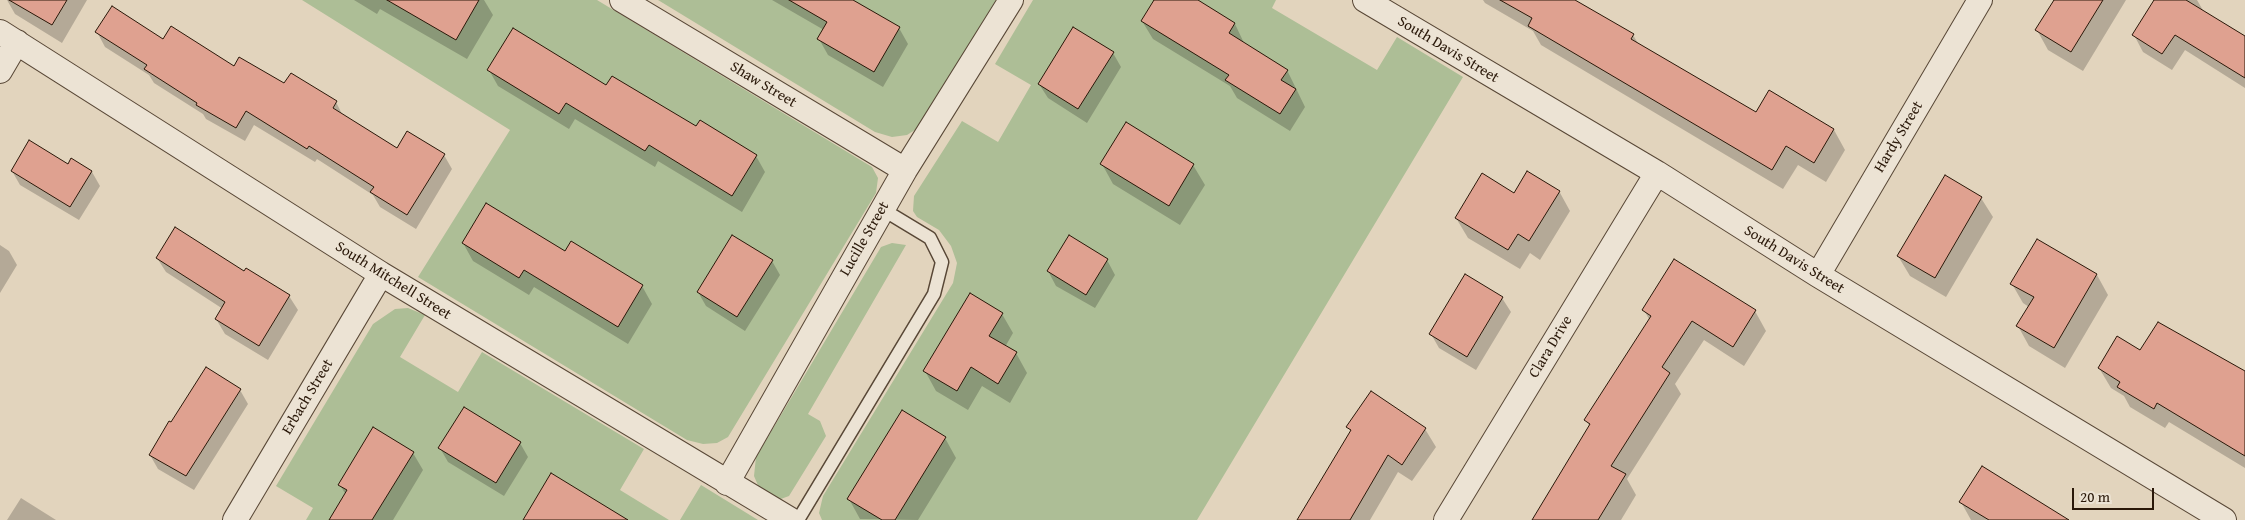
<!DOCTYPE html>
<style>
body{margin:0}
#map{position:relative;width:2245px;height:520px;overflow:hidden;background:#e2d4bd;font-family:"Gentium Book Plus",serif}
canvas{display:block}
.scale{position:absolute;left:2072px;top:488px;width:82px;height:22px;box-sizing:border-box;border:2px solid #2a1809;border-top:0;padding-left:6px;font-size:15px;line-height:18px;white-space:nowrap;color:#2a1809;-webkit-text-stroke:4px #ece3d4;paint-order:stroke}
</style>
<div id="map">
<canvas width="2245" height="520"></canvas>
<div class="scale">20 m</div>
</div>
<script>
const ctx = document.querySelector('canvas').getContext('2d');
ctx.lineJoin = 'round';
function fillPath(path, color) { ctx.fillStyle = color; ctx.fill(path, 'evenodd'); }
const toPath = rows => new Path2D(rows.map(r => 'M' + r).join(''));
function stroke(path, color, width, dash) { ctx.strokeStyle = color; ctx.lineWidth = width; ctx.lineCap = dash ? 'butt' : 'round'; ctx.setLineDash(dash || []); ctx.stroke(path); }
function write(font, color, halo, rows, align = 'center') {
  ctx.font = font + ' "Gentium Book Plus",serif'; ctx.lineWidth = 4.5; ctx.setLineDash([]); ctx.textBaseline = 'middle'; ctx.strokeStyle = halo; ctx.fillStyle = color; for (const [text, x, y, turn = 0] of rows) {
    ctx.save(); ctx.translate(x, y); ctx.rotate((+turn || 0) * Math.PI / 180); ctx.textAlign = isNaN(turn) ? turn : align; if (halo) ctx.strokeText(text, 0, 0); ctx.fillText(text, 0, 0); ctx.restore();
  }
}
const green = toPath([
 [302,0,597,0,872,167,878,178,876,193,728,437,717,443,703,444,687,440,418,277,510,130],
 [658,0,996,0,918,128,907,135,892,137,875,132],
 [1033,0,1276,0,1272,8,1377,70,1397,37,1463,77,1197,520,822,520,819,513,823,496,953,283,957,263,951,246,939,230,917,217,913,211,914,196,962,121,998,142,1031,85,995,64],
 [892,243,906,245,808,414,820,421,826,436,789,496,778,500,760,490,754,476,756,457,881,247],
 [408,308,425,315,400,357,458,392,482,352,644,449,620,490,669,520,306,520,313,508,276,486,373,324,395,309],
 [701,485,758,520,680,520]
]);
const shadow = toPath([
 [7,0,87,0,62,43,15,14],
 [354,0,484,0,493,15,467,59,380,9,377,14],
 [772,0,851,0,899,28,908,44,883,87,828,55,819,39,824,30],
 [1155,0,1196,0,1235,24,1244,43,1287,70,1305,107,1290,131,1237,98,1230,86,1153,39,1142,21],
 [1483,0,1572,0,1633,35,1639,45,1756,113,1770,91,1834,130,1845,150,1826,182,1798,165,1783,189,1541,45,1533,31,1485,3],
 [2055,0,2126,0,2083,71,2048,50,2037,30],
 [2156,0,2197,0,2204,12,2245,38,2245,88,2185,50,2172,70,2143,52,2134,35],
 [97,32,163,40,336,102,343,116,397,150,444,155,452,169,416,229,380,207,373,195,317,159,315,162,254,125,245,141,206,119,203,114,154,83,149,75,105,47],
 [1113,53,1121,67,1087,123,1048,98,1039,84],
 [489,70,607,87,756,156,765,172,742,212,658,161,655,167,575,119,569,129,498,86],
 [1102,164,1193,165,1205,185,1180,225,1113,184],
 [68,166,92,172,100,186,79,220,20,185,12,171],
 [1559,191,1570,211,1540,260,1530,253,1520,269,1468,238,1456,218,1514,195],
 [1981,198,1993,217,1946,297,1910,276,1898,256],
 [2037,240,2097,275,2108,295,2065,368,2029,346,2018,326,2029,307,2023,303,2012,284],
 [463,243,566,252,571,243,642,286,652,304,628,344,534,287,529,295,473,261],
 [0,245,9,251,17,265,0,293],
 [157,258,244,273,289,296,298,310,268,360,225,334,216,319,223,309,166,272],
 [1107,260,1115,275,1095,308,1056,286,1048,271],
 [772,261,780,275,745,331,706,306,698,292],
 [1502,298,1511,312,1476,370,1439,348,1431,334],
 [1644,310,1755,311,1766,331,1744,366,1704,340,1675,384,1681,394,1627,479,1636,495,1621,520,1533,520,1590,427,1586,420,1650,321],
 [1002,314,1013,333,1005,347,1016,353,1027,373,1010,403,982,386,968,410,936,391,925,371],
 [2141,352,2245,377,2245,468,2169,422,2165,428,2130,407,2124,396,2111,388,2099,368],
 [240,390,248,404,194,490,158,469,150,455,172,424],
 [1371,393,1425,429,1436,447,1412,481,1398,472,1370,520,1298,520,1351,432,1348,427],
 [945,438,956,458,918,520,860,519,849,499],
 [520,443,528,457,504,496,448,462,440,448],
 [413,453,423,470,393,520,330,520,346,495,340,485],
 [21,498,56,520,7,520],
 [1961,502,2068,520,1971,520]
]);
const building = toPath([
 [9,0,67,0,52,25,9,0],
 [387,0,479,0,456,40,387,0],
 [789,0,853,0,900,27,874,72,817,39,827,22,789,0],
 [1154,0,1198,0,1235,23,1229,33,1288,70,1281,80,1296,89,1280,114,1225,80,1229,75,1141,21,1154,0],
 [1500,0,1575,0,1634,34,1631,39,1756,112,1769,90,1834,129,1814,163,1786,146,1772,170,1528,26,1532,18,1500,0],
 [2054,0,2103,0,2071,52,2035,30,2054,0],
 [2154,0,2186,0,2245,36,2245,78,2175,35,2162,54,2132,35,2154,0],
 [112,6,163,39,171,26,234,66,239,57,284,83,291,73,337,101,333,108,397,148,407,131,445,154,407,215,370,192,374,187,309,146,307,149,246,111,236,128,196,105,197,103,144,69,147,65,95,32,112,6],
 [1073,27,1114,52,1078,109,1038,84,1073,27],
 [513,28,606,85,612,76,696,126,700,120,757,155,732,196,649,145,645,151,566,103,559,114,487,70,513,28],
 [1126,122,1194,164,1169,206,1100,164,1126,122],
 [29,140,68,164,71,158,92,171,70,207,11,171,29,140],
 [1527,171,1560,191,1529,241,1518,234,1508,250,1455,218,1482,173,1514,193,1527,171],
 [1945,175,1982,197,1935,278,1897,256,1945,175],
 [486,203,565,251,571,241,643,285,618,327,524,270,519,278,462,243,486,203],
 [175,227,244,271,246,268,290,295,259,346,215,319,225,302,156,258,175,227],
 [732,235,773,260,737,317,697,292,732,235],
 [1069,235,1108,259,1086,295,1047,271,1069,235],
 [2037,239,2097,274,2054,348,2016,326,2034,297,2010,284,2037,239],
 [1674,259,1756,310,1733,347,1692,321,1662,367,1670,373,1611,466,1626,474,1598,520,1532,520,1590,424,1584,420,1651,316,1642,310,1674,259],
 [1465,274,1503,297,1467,357,1429,334,1465,274],
 [970,293,1003,313,989,336,1017,352,998,384,971,367,957,391,923,371,970,293],
 [2158,322,2245,371,2245,456,2157,403,2154,409,2117,387,2120,382,2098,368,2117,336,2140,350,2158,322],
 [206,367,241,389,186,476,149,455,169,421,171,422,206,367],
 [1371,391,1426,428,1402,465,1388,455,1350,520,1297,520,1351,430,1346,427,1371,391],
 [464,407,521,442,496,483,438,448,464,407],
 [902,410,946,437,895,520,882,520,847,499,902,410],
 [373,427,414,452,372,520,329,520,347,490,338,485,373,427],
 [1982,466,2069,520,1989,520,1959,502,1982,466],
 [551,473,628,520,523,520,551,473]
]);
const lane = toPath([
 [798,520,934,294,942,262,930,238,882,209]
]);
const street = toPath([
 [622,0,905,170],
 [1365,0,1657,173,1818,275,2224,520],
 [0,32,381,274,791,520],
 [0,71,17,42],
 [1818,275,1980,0],
 [727,483,905,170,1011,0],
 [235,520,381,274],
 [1446,520,1657,173]
]);
const streetNames = [
 ["South Davis Street",1448,50,31],
 ["Shaw Street",763,85,31],
 ["Hardy Street",1899,137,-59],
 ["Lucille Street",865,239,-60],
 ["South Davis Street",1794,260,32],
 ["South Mitchell Street",393,281,32],
 ["Clara Drive",1551,347,-59],
 ["Erbach Street",308,397,-59]
];
fillPath(green, '#adbe96');
fillPath(shadow, '#0003');
fillPath(building, '#dfa190');
stroke(building, '#2a1809', 1);
stroke(lane, '#584736', 15);
stroke(street, '#584736', 26);
stroke(lane, '#ece3d4', 12);
stroke(street, '#ece3d4', 24);
write('15px', '#2a1809', '#ece3d4', streetNames);
</script>
